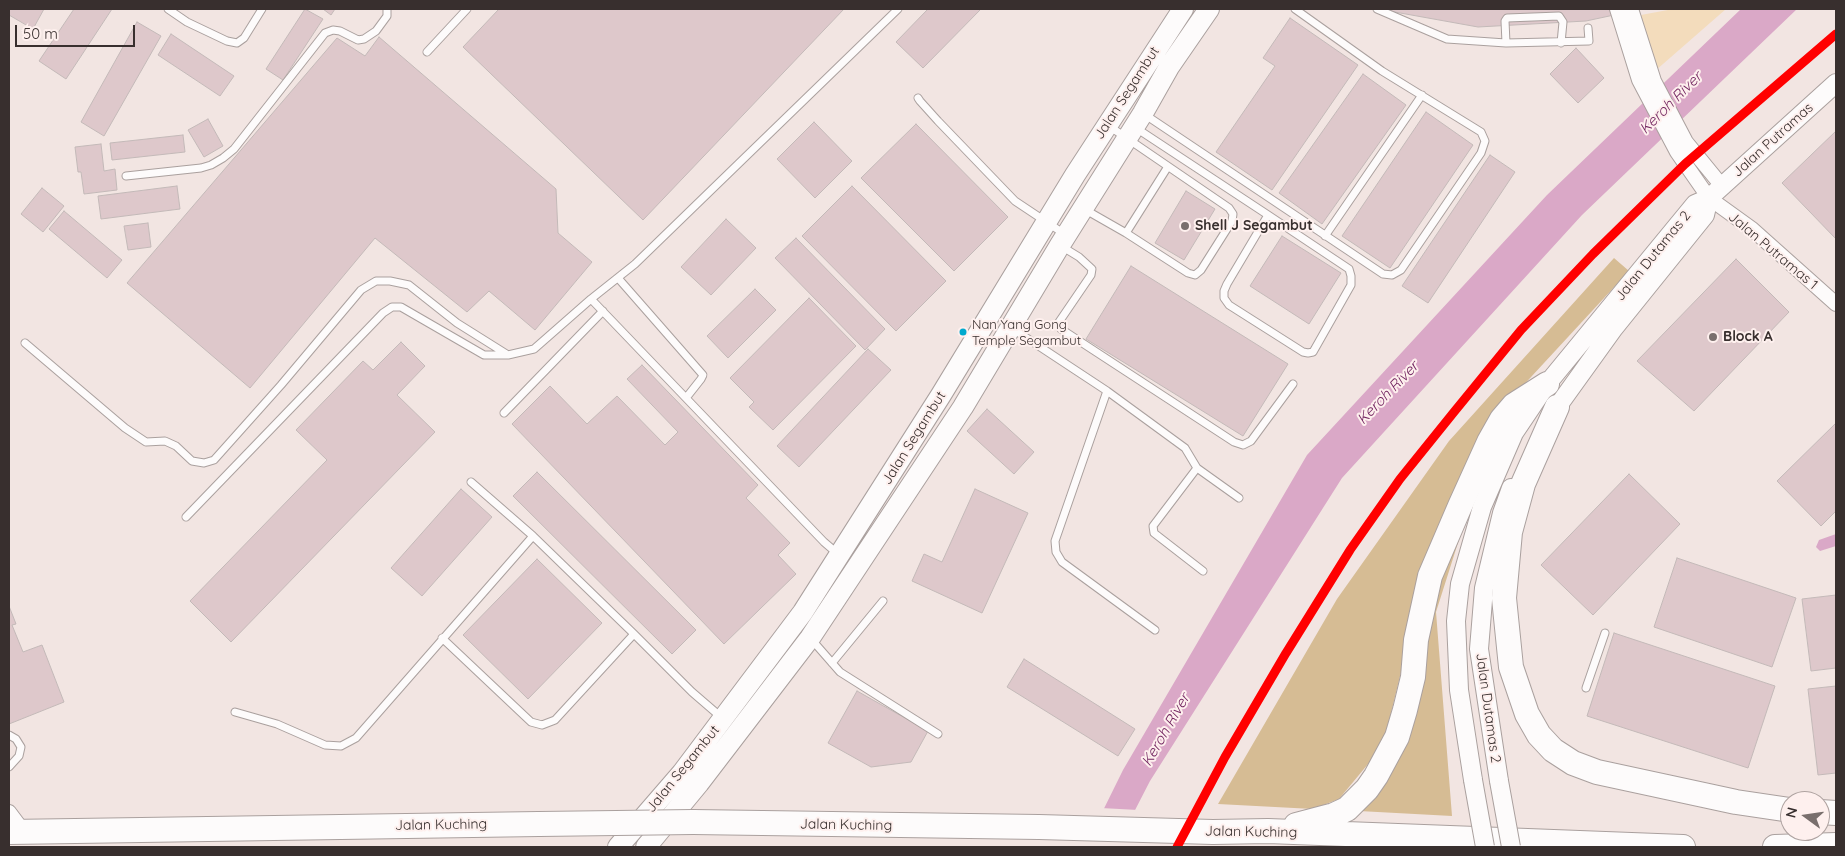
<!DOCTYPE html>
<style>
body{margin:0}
#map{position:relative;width:1845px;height:856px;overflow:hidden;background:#f2e5e2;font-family:Quicksand,sans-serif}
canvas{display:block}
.frame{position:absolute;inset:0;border:10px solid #382f2e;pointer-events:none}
.north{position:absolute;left:1780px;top:791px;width:50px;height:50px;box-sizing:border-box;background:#fef0ee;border:1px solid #afa3a1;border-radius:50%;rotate:284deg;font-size:14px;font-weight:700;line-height:20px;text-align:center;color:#382f2e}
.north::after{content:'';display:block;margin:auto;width:18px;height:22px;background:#796f6d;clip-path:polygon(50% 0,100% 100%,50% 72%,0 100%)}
.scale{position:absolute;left:15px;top:25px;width:120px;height:22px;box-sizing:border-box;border:2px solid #382f2e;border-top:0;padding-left:6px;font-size:15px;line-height:18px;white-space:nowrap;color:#382f2e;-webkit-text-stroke:4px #fef0ee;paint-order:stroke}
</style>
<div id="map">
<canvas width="1845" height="856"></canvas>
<div class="frame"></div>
<div class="north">N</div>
<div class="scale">50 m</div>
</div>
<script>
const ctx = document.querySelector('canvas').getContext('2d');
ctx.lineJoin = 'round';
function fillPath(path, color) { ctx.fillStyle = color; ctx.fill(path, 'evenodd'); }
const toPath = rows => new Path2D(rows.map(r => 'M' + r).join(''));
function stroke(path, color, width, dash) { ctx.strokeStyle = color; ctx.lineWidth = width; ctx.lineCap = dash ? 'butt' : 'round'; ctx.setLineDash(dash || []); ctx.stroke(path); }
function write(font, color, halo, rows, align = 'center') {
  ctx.font = font + ' Quicksand,sans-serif'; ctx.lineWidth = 4; ctx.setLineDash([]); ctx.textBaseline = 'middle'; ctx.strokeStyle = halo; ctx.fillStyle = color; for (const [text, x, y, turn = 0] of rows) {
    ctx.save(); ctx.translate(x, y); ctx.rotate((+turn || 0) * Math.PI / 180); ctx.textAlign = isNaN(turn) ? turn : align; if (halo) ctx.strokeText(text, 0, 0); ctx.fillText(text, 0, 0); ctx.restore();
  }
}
const green = toPath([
 [1673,9,1726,9,1655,71,1641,15]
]);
const forest = toPath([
 [1614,258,1629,271,1483,429,1403,664,1383,746,1339,799,1313,809,1218,804,1337,599,1449,441],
 [1463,527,1436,612,1452,816,1359,811,1395,756,1433,581]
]);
const water = toPath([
 [1741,9,1797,9,1582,215,1342,478,1150,781,1116,847,1085,847,1123,770,1307,455,1547,195],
 [1836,534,1836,546,1820,551,1816,547,1819,540]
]);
const pier = toPath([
 [1101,808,1138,810,1119,847,1082,847]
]);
const building = toPath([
 [9,9,44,9,33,29,9,15,9,9],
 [74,9,112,9,66,79,39,61,74,9],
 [305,9,323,19,283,80,266,69,305,9],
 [323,9,335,9,331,15,323,9],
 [499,9,844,9,643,220,463,47,499,9],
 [928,9,981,9,923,68,896,42,928,9],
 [1378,9,1642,9,1586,21,1478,27,1378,9],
 [1290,18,1358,65,1272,190,1216,152,1275,66,1263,58,1290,18],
 [137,22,161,36,104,136,81,122,137,22],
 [171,34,234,76,220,96,158,55,171,34],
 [379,37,556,189,558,233,592,262,535,330,489,291,467,312,375,238,250,388,127,283,337,38,365,56,379,37],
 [1576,48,1604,78,1578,103,1550,74,1576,48],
 [1363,74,1406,105,1322,224,1279,193,1363,74],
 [1426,112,1473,145,1390,268,1342,236,1426,112],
 [208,119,223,146,204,157,188,130,208,119],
 [814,122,852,161,815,198,777,159,814,122],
 [916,124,1008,217,954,271,861,178,916,124],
 [1836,131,1836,239,1782,183,1836,131],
 [183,135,185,152,112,160,110,143,183,135],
 [101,144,104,171,115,169,117,190,84,194,81,172,78,172,75,147,101,144],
 [1490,155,1515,172,1428,303,1402,286,1490,155],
 [177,186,180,209,101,219,98,196,177,186],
 [852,186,946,281,896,331,802,236,852,186],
 [42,188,64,206,43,232,21,214,42,188],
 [1186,191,1215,209,1184,260,1155,243,1186,191],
 [64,211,122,260,107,278,49,229,64,211],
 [726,219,756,248,711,295,681,267,726,219],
 [148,223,151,247,128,250,124,226,148,223],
 [1282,236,1341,273,1309,324,1250,286,1282,236],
 [796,238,885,329,865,350,775,258,796,238],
 [1736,259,1789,312,1694,411,1637,361,1736,259],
 [1131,266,1288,364,1243,436,1086,339,1131,266],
 [755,289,776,310,728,358,707,336,755,289],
 [809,298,856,346,773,430,749,407,754,402,730,378,809,298],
 [401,342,425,366,397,395,435,432,231,642,190,601,327,460,296,430,363,361,373,370,401,342],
 [868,349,891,370,799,467,777,446,868,349],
 [642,365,758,485,746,498,790,543,778,555,796,574,724,644,512,424,550,386,587,424,617,396,665,445,678,432,627,379,642,365],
 [987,409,1034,452,1014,474,967,431,987,409],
 [1836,423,1836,511,1821,526,1777,481,1836,423],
 [537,472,696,630,672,654,513,496,537,472],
 [1629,474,1680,524,1593,615,1541,565,1629,474],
 [461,489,492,517,422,596,391,568,461,489],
 [975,489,1028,513,982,613,912,581,924,554,942,562,975,489],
 [1677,558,1796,598,1772,667,1654,627,1677,558],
 [537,559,602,623,528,699,463,635,537,559],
 [1836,595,1836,668,1811,671,1802,599,1836,595],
 [9,606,16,624,12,625,23,652,42,645,64,702,9,724,9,606],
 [1614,633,1775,686,1748,768,1587,716,1614,633],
 [1024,659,1135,729,1118,756,1007,687,1024,659],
 [1836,686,1836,773,1818,775,1808,689,1836,686],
 [857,691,928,731,911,762,871,767,828,743,857,691]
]);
const service = toPath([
 [168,9,187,22,227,41,237,43,244,38,262,9],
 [1377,9,1447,39,1506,43,1589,41,1588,28],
 [1506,43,1505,21,1507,18,1559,16,1563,22,1561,43],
 [427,52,467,9],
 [918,98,920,101,938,121,1015,201,1066,235],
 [1144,114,1383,274,1392,275,1401,270,1481,153,1485,141,1481,132,1382,71,1295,9],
 [1136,128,1268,215,1349,269,1351,276,1351,285,1313,352,1308,353,1303,352,1229,305,1224,298,1224,291,1227,284,1268,215],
 [126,176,201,168,211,165,223,158,234,149,325,33,333,30,340,31,358,40,364,39,376,31,387,16,387,9],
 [1084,209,1126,233,1188,273,1195,275,1201,270,1232,221,1233,214,1229,208,1109,126],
 [1126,233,1167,168],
 [1325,236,1422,95],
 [1061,246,1079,257,1092,269,1091,275,1059,322,1059,326,1061,329,1234,442,1243,445,1251,441,1293,384],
 [618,278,703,375,701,379,686,398],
 [591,299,824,542,838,554],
 [1013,329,1107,391,1055,541,1056,552,1062,562,1155,630],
 [25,343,125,428,146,442,165,441,176,446,192,461,204,463,214,460,281,385,361,290,376,281,390,281,409,285,457,323,508,355,534,349,591,299,635,264,898,9],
 [1107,391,1185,448,1197,468,1239,498],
 [504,413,603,311],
 [1197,468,1153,526,1154,533,1203,571],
 [471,482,533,536,634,634,692,692,721,717],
 [186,517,383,313,392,307,401,307,484,355,508,355],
 [442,638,531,722,542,725,555,720,634,634],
 [812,640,840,672,938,734],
 [832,663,883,601],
 [1586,688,1605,633],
 [235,712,277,724,325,745,341,746,356,738,533,536],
 [9,735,16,739,21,747,19,756,9,767]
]);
const minor = toPath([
 [1617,9,1639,80,1677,152,1709,198,1752,229,1836,304],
 [1631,9,1654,81,1686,142,1722,186],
 [9,812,24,832]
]);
const tertiary = toPath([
 [1550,417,1614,328,1705,215,1709,198],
 [1473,780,1459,690,1456,621,1460,584,1482,507,1514,433,1547,384,1695,204,1709,198,1836,83],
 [1499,781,1479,649,1484,588,1502,513,1511,488]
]);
const secondary = toPath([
 [618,847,682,773,803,612,941,395,1075,175,1183,9],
 [646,847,699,783,810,638,963,407,1060,245,1143,113,1169,67,1209,9]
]);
const trunk = toPath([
 [1557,407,1523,484,1510,532,1504,598,1511,667,1527,714,1539,735,1553,750,1573,763,1597,772,1736,802,1790,810],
 [1820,812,1836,813],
 [693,822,1039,827,1213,832,1268,831,1683,847],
 [1296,825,1334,815,1347,809,1367,789,1376,776,1397,737,1405,710,1413,677,1416,640,1430,576,1460,506,1489,442,1502,419,1514,405,1547,384],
 [9,832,539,824],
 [1775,847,1836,845]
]);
const tertiaryBridge = toPath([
 [1473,780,1485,847],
 [1499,781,1511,847]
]);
const trunkBridge = toPath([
 [539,824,693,822]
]);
const rail1 = toPath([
 [1177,847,1225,757,1286,653,1350,550,1400,479,1454,412,1521,330,1593,254,1685,164,1836,34]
]);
const markers = [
 [1185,226,5,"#796f6d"],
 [963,332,4.5,"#00a9ce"],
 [1713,337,5,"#796f6d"]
];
const busNames = [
 ["Nan Yang Gong",972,325],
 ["Temple Segambut",972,341]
];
const streetNames = [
 ["Jalan Segambut",1127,93,-57],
 ["Jalan Putramas",1773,140,-42],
 ["Jalan Putramas 1",1773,251,40],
 ["Jalan Dutamas 2",1653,256,-51],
 ["Jalan Segambut",914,438,-58],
 ["Jalan Dutamas 2",1488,708,82],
 ["Jalan Segambut",683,769,-51],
 ["Jalan Kuching",441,825,-1],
 ["Jalan Kuching",846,825,1],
 ["Jalan Kuching",1251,832,1]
];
const poiNames = [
 ["Shell J Segambut",1195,226],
 ["Block A",1723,337]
];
const waterNames = [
 ["Keroh River",1671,103,-45],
 ["Keroh River",1388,393,-46],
 ["Keroh River",1166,730,-60]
];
fillPath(green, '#f3dcbc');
fillPath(forest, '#d6bc94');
fillPath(water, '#daa8c7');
fillPath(pier, '#f2e5e2');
fillPath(building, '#dec8cb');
stroke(building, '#c3b9b8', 1);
stroke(service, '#aaa09e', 9);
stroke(minor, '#aaa09e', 16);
stroke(tertiary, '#aaa09e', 20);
stroke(secondary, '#aaa09e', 22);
stroke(trunk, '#aaa09e', 26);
stroke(service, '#fdfbfb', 7);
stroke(minor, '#fdfbfb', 14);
stroke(tertiary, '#fdfbfb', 18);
stroke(secondary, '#fdfbfb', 20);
stroke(trunk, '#fdfbfb', 24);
stroke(tertiaryBridge, '#aaa09e', 20, []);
stroke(trunkBridge, '#aaa09e', 26, []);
stroke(tertiaryBridge, '#fdfbfb', 18);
stroke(trunkBridge, '#fdfbfb', 24);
stroke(rail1, '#f00', 9);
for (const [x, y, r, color] of markers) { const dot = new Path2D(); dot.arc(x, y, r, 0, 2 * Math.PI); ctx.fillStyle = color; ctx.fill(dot); stroke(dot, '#fef0ee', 2); }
write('13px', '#382f2e', '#fef0ee', busNames, 'left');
write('14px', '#382f2e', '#fef0ee', streetNames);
write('bold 14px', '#382f2e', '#fef0ee', poiNames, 'left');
write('italic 15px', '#732661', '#fef0ee', waterNames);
</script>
